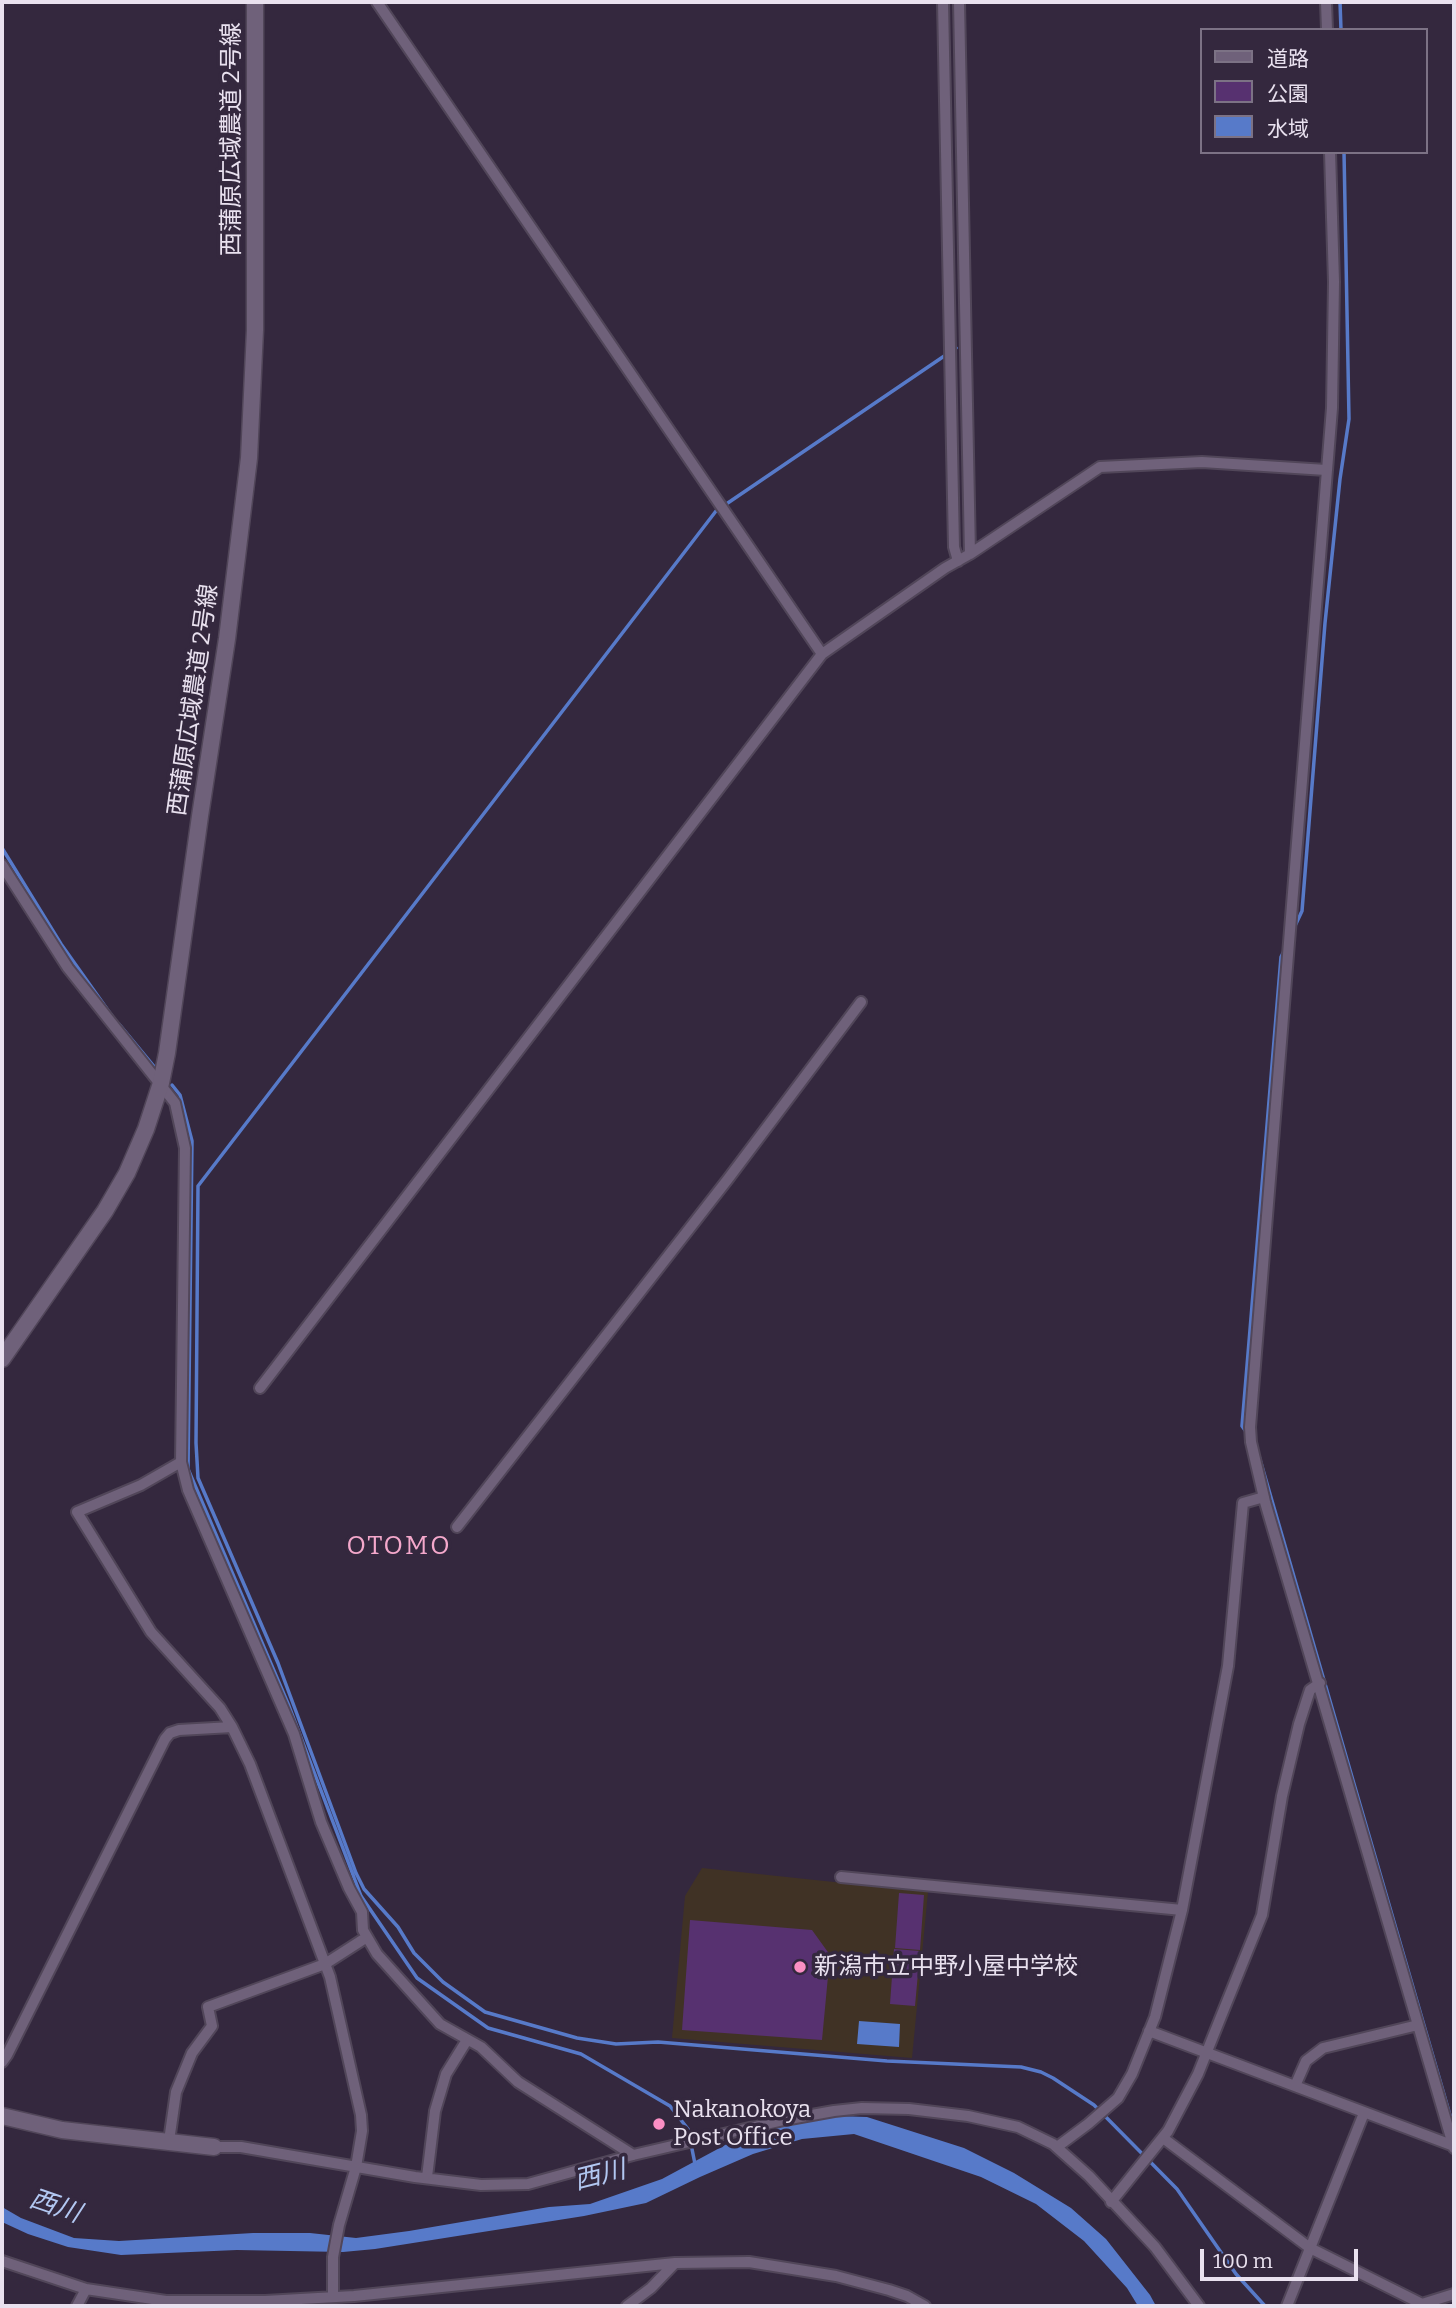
<!DOCTYPE html>
<meta charset="utf-8">
<style>
body{margin:0}
#map{position:relative;width:1456px;height:2308px;overflow:hidden;background:#34283e;font-family:Bitter,"Noto Sans JP",serif}
canvas{display:block}
.frame{position:absolute;inset:0;border:4px solid #e9e1ef;pointer-events:none}
.legend{position:absolute;left:1200px;top:28px;width:228px;height:126px;box-sizing:border-box;background:#34283e;border:2px solid #7c7285;margin:0;padding:9px 12px;list-style:none;font-size:21px;color:#e9e1ef}
.legend li{display:flex;align-items:center;gap:14px;height:35px}
.legend b{width:35px;border:2px solid #7c7285}
.scale{position:absolute;left:1200px;top:2249px;width:158px;height:32px;box-sizing:border-box;border:4px solid #e9e1ef;border-top:0;padding-left:9px;font-size:21px;line-height:24px;white-space:nowrap;color:#e9e1ef;-webkit-text-stroke:5px #34283e;paint-order:stroke}
</style>
<div id="map">
<canvas width="1456" height="2308"></canvas>
<div class="frame"></div>
<ul class="legend">
<li><b style="height:9px;background:#6f617a"></b>道路</li>
<li><b style="height:19px;background:#573170"></b>公園</li>
<li><b style="height:19px;background:#577ac9"></b>水域</li>
</ul>
<div class="scale">100 m</div>
</div>
<script>
const ctx = document.querySelector('canvas').getContext('2d');
ctx.lineJoin = 'round';
function fillPath(path, color) { ctx.fillStyle = color; ctx.fill(path, 'evenodd'); }
const toPath = rows => new Path2D(rows.map(r => 'M' + r).join(''));
function stroke(path, color, width, dash) { ctx.strokeStyle = color; ctx.lineWidth = width; ctx.lineCap = dash ? 'butt' : 'round'; ctx.setLineDash(dash || []); ctx.stroke(path); }
function write(font, color, halo, rows, align = 'center') {
  ctx.font = font + ' Bitter,"Noto Sans JP",serif'; ctx.lineWidth = 7; ctx.setLineDash([]); ctx.textBaseline = 'middle'; ctx.strokeStyle = halo; ctx.fillStyle = color; for (const [text, x, y, turn = 0] of rows) {
    ctx.save(); ctx.translate(x, y); ctx.rotate((+turn || 0) * Math.PI / 180); ctx.textAlign = isNaN(turn) ? turn : align; if (halo) ctx.strokeText(text, 0, 0); ctx.fillText(text, 0, 0); ctx.restore();
  }
}
const education = toPath([
 [702,1868,928,1892,912,2058,672,2038,685,1896]
]);
const green = toPath([
 [899,1893,924,1895,920,1950,895,1948],
 [690,1920,812,1930,830,1955,822,2040,682,2030],
 [894,1949,920,1951,915,2006,890,2004]
]);
const water = toPath([
 [859,2021,900,2024,899,2047,857,2044],
 [835,2116,867,2117,964,2148,1014,2173,1071,2208,1106,2239,1150,2295,1156,2306,1138,2306,1127,2288,1084,2241,1036,2204,981,2177,854,2134,802,2139,753,2154,700,2177,646,2203,584,2216,375,2249,343,2252,237,2250,121,2255,68,2247,28,2234,2,2222,2,2207,21,2218,74,2238,119,2241,253,2233,310,2233,356,2238,409,2231,549,2207,590,2204,662,2179,727,2144,778,2127]
]);
const stream = toPath([
 [1340,2,1341,30],
 [956,348,716,511,198,1186,196,1443,198,1478,278,1663,356,1873,364,1889,398,1927,414,1953,443,1982,485,2012,577,2038,616,2044,658,2042,887,2061,1021,2067,1041,2072,1053,2078,1094,2105,1177,2189,1236,2274,1265,2306],
 [2,848,61,944,112,1016],
 [1294,928,1302,911,1325,623,1340,479,1349,419,1344,152],
 [119,1024,157,1070],
 [172,1085,180,1095,192,1141,188,1469,289,1706,361,1896,417,1978,488,2028,581,2054,670,2106,688,2129,695,2164],
 [1247,1433,1242,1426,1281,957,1284,951],
 [1259,1456,1454,2129]
]);
const street = toPath([
 [377,2,822,654],
 [943,2,954,547,958,561],
 [959,2,970,554],
 [1326,2,1327,30],
 [1330,152,1334,282,1332,408,1250,1427,1251,1442,1265,1502,1454,2148],
 [2,865,68,968,175,1103,185,1148,181,1462,188,1490,294,1734,321,1822,349,1888,362,1912,363,1930,377,1954,440,2024,481,2047,518,2082,633,2155],
 [260,1388,822,654,945,568,970,554,1100,467,1202,462,1326,470],
 [181,1462,141,1485,77,1512,151,1632,220,1708,232,1727,250,1764,330,1977,361,2115,362,2131,356,2167,339,2225,333,2257,333,2297],
 [457,1527,728,1179,861,1002],
 [841,1877,1182,1910],
 [1149,2031,1454,2146],
 [2,2062,7,2055,165,1739,170,1733,179,1730,232,1727],
 [1295,2086,1306,2061,1323,2048,1418,2025],
 [1163,2138,1310,2248,1422,2304,1454,2294],
 [169,2141,176,2092,192,2053,212,2026,208,2007,325,1964,367,1937],
 [214,2147,241,2147,415,2177,481,2185,528,2184,633,2155,784,2120,834,2111,862,2108,909,2109,968,2116,1018,2127,1053,2144,1089,2176,1155,2247,1199,2306],
 [1057,2147,1088,2124,1118,2098,1132,2074,1155,2017,1182,1910,1228,1666,1243,1503,1264,1497],
 [427,2177,435,2111,446,2074,467,2040],
 [1111,2202,1168,2131,1198,2074,1220,2019,1262,1915,1282,1796,1299,1724,1310,1690,1320,1683],
 [2,2261,86,2289,166,2301,265,2301,354,2296,675,2263,749,2262,836,2276,889,2290,907,2296,925,2306],
 [77,2306,86,2289],
 [627,2306,651,2288,675,2263],
 [1287,2306,1364,2113]
]);
const secondary = toPath([
 [2,1359,105,1211,127,1173,146,1129,161,1083,167,1053,200,816,227,639,249,458,255,330,255,2],
 [2,2116,62,2130,214,2147]
]);
const markers = [
 [800,1967,7,"#fb8fc4"],
 [659,2124,7,"#fb8fc4"]
];
const streetNames = [
 ["西蒲原広域農道 2号線",232,139,-90],
 ["西蒲原広域農道 2号線",194,700,-82]
];
const poiNames = [
 ["新潟市立中野小屋中学校",814,1967],
 ["Nakanokoya",673,2110],
 ["Post Office",673,2138]
];
const neighbourhoodNames = [
 ["OTOMO",399,1547]
];
const waterNames = [
 ["西川",600,2176,-14],
 ["西川",55,2207,19]
];
fillPath(education, '#403225');
fillPath(green, '#573170');
fillPath(water, '#577ac9');
stroke(stream, '#577ac9', 3.5);
stroke(street, '#514659', 14);
stroke(secondary, '#514659', 19);
stroke(street, '#6f617a', 10);
stroke(secondary, '#6f617a', 16);
for (const [x, y, r, color] of markers) { const dot = new Path2D(); dot.arc(x, y, r, 0, 2 * Math.PI); ctx.fillStyle = color; ctx.fill(dot); stroke(dot, '#34283e', 2.5); }
write('24px', '#e9e1ef', '#34283e', streetNames);
write('24px', '#e9e1ef', '#34283e', poiNames, 'left');
ctx.letterSpacing = '2px';
write('26px', '#f4a8cb', '#34283e', neighbourhoodNames);
ctx.letterSpacing = '0px';
write('italic 26px', '#b2c7f1', '#34283e', waterNames);
</script>
